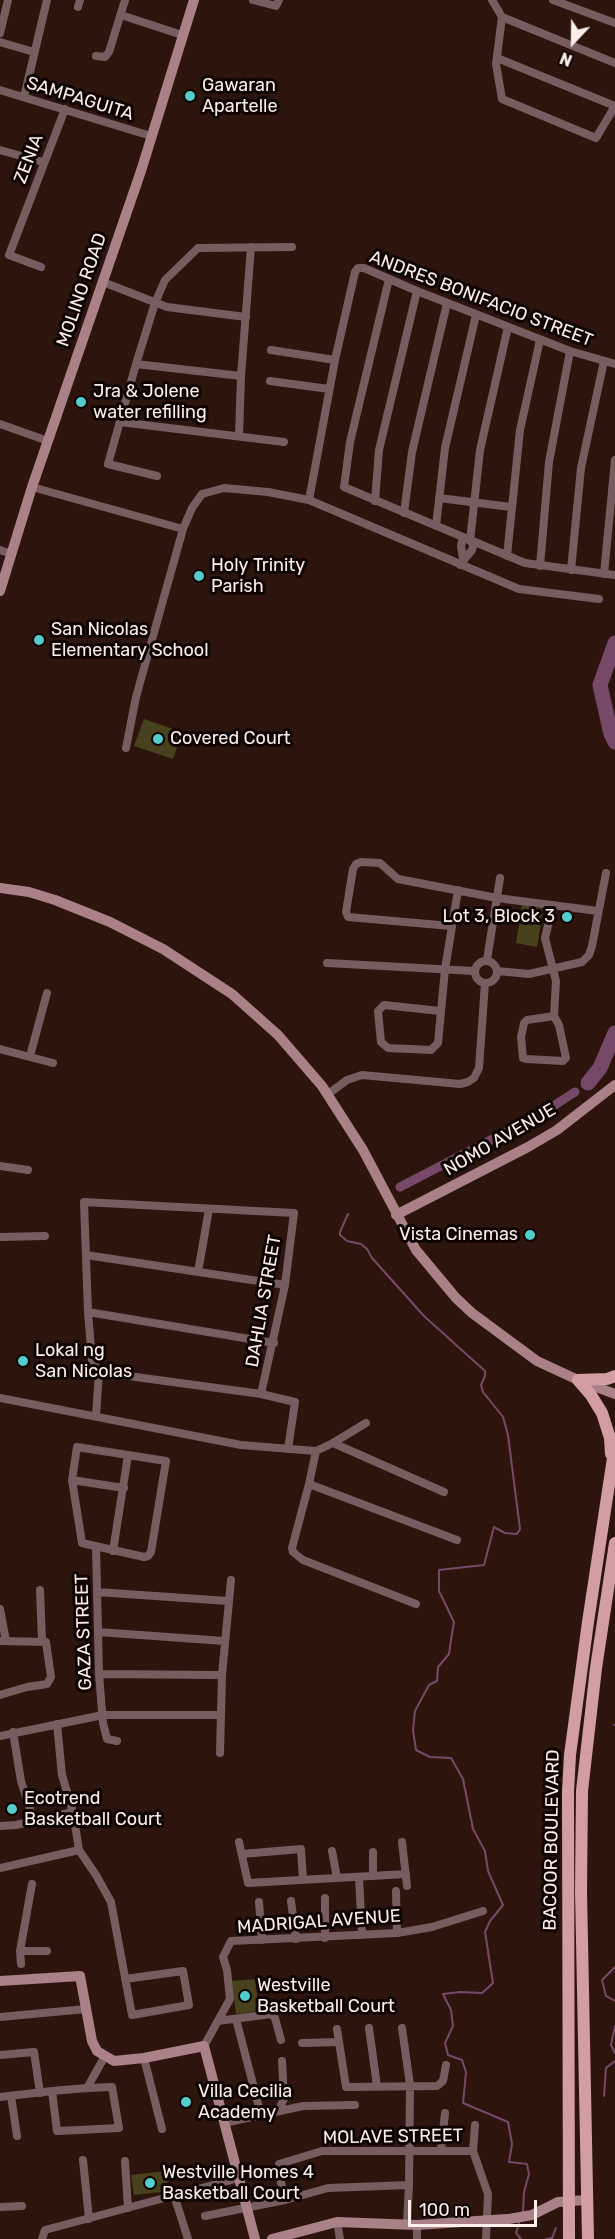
<!DOCTYPE html>
<style>
body{margin:0}
#map{position:relative;width:615px;height:2239px;overflow:hidden;background:#2d150d;font-family:Rubik,sans-serif}
canvas{display:block}
.north{position:absolute;left:543px;top:12px;width:60px;height:60px;-webkit-text-stroke:4px #0e0503;paint-order:stroke;rotate:202deg;font-size:16px;font-weight:700;line-height:24px;text-align:center;color:#fceee9}
.north::after{content:'';display:block;margin:auto;width:21px;height:27px;background:#fceee9;clip-path:polygon(50% 0,100% 100%,50% 72%,0 100%)}
.scale{position:absolute;left:408px;top:2200px;width:129px;height:27px;box-sizing:border-box;border:3px solid #fceee9;border-top:0;padding-left:8px;font-size:18px;line-height:21px;white-space:nowrap;color:#fceee9;-webkit-text-stroke:4px #0e0503;paint-order:stroke}
</style>
<div id="map">
<canvas width="615" height="2239"></canvas>
<div class="north">N</div>
<div class="scale">100 m</div>
</div>
<script>
const ctx = document.querySelector('canvas').getContext('2d');
ctx.lineJoin = 'round';
function fillPath(path, color) { ctx.fillStyle = color; ctx.fill(path, 'evenodd'); }
const toPath = rows => new Path2D(rows.map(r => 'M' + r).join(''));
function stroke(path, color, width, dash) { ctx.strokeStyle = color; ctx.lineWidth = width; ctx.lineCap = dash ? 'butt' : 'round'; ctx.setLineDash(dash || []); ctx.stroke(path); }
function write(font, color, halo, rows, align = 'center') {
  ctx.font = font + ' Rubik,sans-serif'; ctx.lineWidth = 6; ctx.setLineDash([]); ctx.textBaseline = 'middle'; ctx.strokeStyle = halo; ctx.fillStyle = color; for (const [text, x, y, turn = 0] of rows) {
    ctx.save(); ctx.translate(x, y); ctx.rotate((+turn || 0) * Math.PI / 180); ctx.textAlign = isNaN(turn) ? turn : align; if (halo) ctx.strokeText(text, 0, 0); ctx.fillText(text, 0, 0); ctx.restore();
  }
}
const green = toPath([
 [144,719,182,732,173,759,134,746],
 [522,905,543,909,537,947,516,943],
 [255,1979,259,2011,236,2014,232,1981],
 [166,2171,169,2191,134,2195,131,2175]
]);
const stream = toPath([
 [348,1214,340,1232,340,1235,347,1241,361,1244,367,1249,372,1258,424,1316,485,1371,485,1376,481,1385,483,1392,503,1417,508,1435,520,1529,517,1534,505,1533,494,1527,484,1565,439,1570,439,1591,454,1622,451,1640,449,1654,438,1667,437,1681,429,1685,415,1711,413,1730,416,1750,430,1757,451,1758,463,1779,473,1829,485,1851,488,1871,503,1905,490,1921,485,1932,493,1983,482,1993,460,1992,443,1994,451,2010,453,2026,445,2043,448,2055,462,2060,466,2072,463,2103,508,2122,512,2144,509,2162,527,2164,529,2174,524,2192,523,2212],
 [614,1725,615,1725],
 [615,1967,602,1980,606,1996,615,2001],
 [615,2026,611,2045,615,2053],
 [604,2096,606,2068,615,2061],
 [520,2220,516,2233,521,2239],
 [546,2239,552,2238,556,2228]
]);
const canal = toPath([
 [400,1187,541,1114,575,1092]
]);
const river = toPath([
 [615,643,600,685,611,734,615,742],
 [588,1083,600,1068,615,1033]
]);
const street = toPath([
 [253,0,276,6,279,0],
 [492,0,502,17,496,64,502,99,596,138,615,106],
 [553,0,615,23],
 [78,7,80,0],
 [121,15,182,35],
 [502,17,615,63],
 [0,33,8,0],
 [0,42,34,52],
 [96,56,105,57,109,52,125,0],
 [497,58,615,106],
 [0,90,151,136],
 [24,97,47,0],
 [0,150,43,162],
 [41,267,9,255,65,109],
 [389,279,350,442,344,487,525,563,615,575],
 [103,282,167,307,246,317],
 [271,350,335,360],
 [136,364,241,376],
 [270,381,329,389],
 [120,422,284,442],
 [0,424,48,441],
 [239,436,241,376,251,247],
 [157,476,108,464,136,364,155,303,165,280,198,248,292,247],
 [32,487,183,529],
 [439,498,511,507],
 [309,500,335,360,355,272,358,268,364,268,417,291,570,351,615,364],
 [375,501,379,450,417,291],
 [404,513,412,452,447,303],
 [436,526,445,448,476,315],
 [470,541,480,450,508,327],
 [0,550,12,554],
 [507,556,520,430,540,340],
 [463,559,461,546,463,538],
 [460,565,472,550,474,543],
 [540,566,549,462,570,351],
 [571,570,581,468,604,361],
 [604,574,615,460],
 [126,748,136,697,183,529,192,508,202,494,224,488,268,492,309,500,519,589,599,599],
 [553,905,545,938,556,981,554,1016,559,1025,566,1058,563,1061,526,1059,523,1058,521,1037,524,1023,527,1020,554,1016],
 [451,926,348,917,346,912,353,869,356,864,361,862,380,863,398,879,497,898,598,911],
 [487,960,500,878],
 '475 972a11 11 0 1 1 22 0a11 11 0 1 1-22 0Z',
 [327,963,474,971],
 [497,971,529,974,582,962,589,955,592,946,606,873],
 [440,1011,384,1005,378,1011,381,1042,388,1048,431,1050,438,1043,445,969,458,890],
 [0,1049,53,1063],
 [30,1056,47,993],
 [328,1094,347,1080,362,1075,460,1084,468,1082,474,1078,479,1068,485,983],
 [0,1166,28,1170],
 [0,1237,45,1236],
 [86,1255,285,1285],
 [198,1272,209,1209],
 [88,1312,274,1343],
 [99,1372,261,1394,295,1402,288,1449],
 [0,1398,241,1445,316,1451,333,1443,366,1423],
 [96,1416,99,1372,92,1361,88,1312,84,1202,294,1213,285,1285,261,1394],
 [333,1443,444,1492],
 [77,1447,166,1461,151,1552,148,1556,144,1557,82,1543,72,1480,77,1447],
 [316,1451,309,1484,292,1548,293,1552,303,1560,416,1604],
 [72,1480,124,1488],
 [309,1484,457,1540],
 [96,1547,99,1674,103,1723,107,1739,117,1741],
 [113,1551,128,1455],
 [40,1590,42,1641],
 [97,1592,228,1601],
 [0,1609,6,1641],
 [98,1632,224,1641],
 [0,1641,46,1642,51,1677,47,1684,27,1687,0,1695],
 [99,1674,222,1675],
 [57,1724,62,1775,73,1812,79,1850],
 [13,1732,21,1781,34,1821],
 [0,1736,103,1715,221,1715],
 [220,1753,222,1675,231,1580],
 [0,1826,16,1825,73,1812],
 [239,1842,248,1883,406,1874],
 [402,1842,407,1886],
 [79,1850,96,1875,111,1902,132,2015,189,2005,183,1971,125,1979],
 [332,1851,337,1878],
 [373,1852,373,1876],
 [242,1854,301,1849,303,1880],
 [0,1868,79,1850],
 [359,1877,362,1935],
 [396,1891,397,1933],
 [291,1901,296,1939],
 [259,1902,262,1940],
 [325,1938,325,1898],
 [20,1951,47,1951],
 [21,1964,20,1951,32,1884],
 [0,2017,86,2009],
 [236,2019,261,2115],
 [218,2021,271,2014,275,2018,281,2040],
 [369,2028,377,2086],
 [402,2028,410,2085,409,2185,407,2224],
 [337,2029,346,2087,437,2086,443,2081,446,2065],
 [302,2043,339,2042],
 [204,2046,230,1999,227,1970,223,1957,231,1941,397,1933,432,1927,483,1911],
 [0,2055,34,2052,40,2093],
 [144,2058,162,2129],
 [87,2088,105,2056],
 [11,2096,17,2136],
 [0,2097,52,2091,87,2088,112,2087,119,2128,57,2131,52,2091],
 [278,2111,284,2099,282,2061],
 [224,2123,303,2106,355,2105],
 [475,2125,473,2151,488,2194,486,2239],
 [441,2151,445,2113],
 [83,2160,89,2219],
 [125,2161,128,2208],
 [174,2195,188,2239],
 [285,2200,278,2169,279,2164,322,2151,473,2151],
 [0,2207,22,2206],
 [205,2216,285,2200,328,2188,409,2185],
 [337,2222,340,2239],
 [417,2225,417,2239],
 [42,2239,45,2230,239,2178]
]);
const secondary = toPath([
 [0,591,32,487,141,171,194,0],
 [0,888,29,892,55,900,110,922,163,949,232,994,278,1035,322,1086,363,1150,416,1250,456,1298,472,1313,537,1361,578,1380,615,1394],
 [396,1215,528,1147,557,1130,615,1085],
 [0,1981,80,1976,92,2041,97,2051,114,2061,144,2058,204,2046,255,2239],
 [509,2219,532,2215,558,2202,586,2200],
 [272,2239,337,2222,417,2225,507,2219]
]);
const primary = toPath([
 [578,1380,591,1395,602,1413,610,1438,611,1454],
 [578,1380,607,1379,615,1376],
 [569,2239,568,1792,570,1755,588,1622,615,1445],
 [588,2239,581,1891,582,1791,596,1668,615,1543]
]);
const markers = [
 [190,96,6,"#53cdcb"],
 [81,402,6,"#53cdcb"],
 [199,576,6,"#53cdcb"],
 [39,640,6,"#53cdcb"],
 [158,739,6,"#53cdcb"],
 [567,917,6,"#53cdcb"],
 [530,1235,6,"#53cdcb"],
 [23,1361,6,"#53cdcb"],
 [12,1809,6,"#53cdcb"],
 [245,1996,6,"#53cdcb"],
 [186,2102,6,"#53cdcb"],
 [150,2183,6,"#53cdcb"]
];
const poiNames = [
 ["Gawaran",202,86],
 ["Apartelle",202,107],
 ["Jra & Jolene",93,392],
 ["water refilling",93,413],
 ["Holy Trinity",211,566],
 ["Parish",211,587],
 ["San Nicolas",51,630],
 ["Elementary School",51,651],
 ["Covered Court",170,739],
 ["Lot 3, Block 3",555,917,"right"],
 ["Vista Cinemas",518,1235,"right"],
 ["Lokal ng",35,1351],
 ["San Nicolas",35,1372],
 ["Ecotrend",24,1799],
 ["Basketball Court",24,1820],
 ["Westville",257,1986],
 ["Basketball Court",257,2007],
 ["Villa Cecilia",198,2092],
 ["Academy",198,2113],
 ["Westville Homes 4",162,2173],
 ["Basketball Court",162,2194]
];
const streetNames = [
 ["SAMPAGUITA",80,99,17],
 ["ZENIA",29,159,-69],
 ["MOLINO ROAD",82,290,-71],
 ["ANDRES BONIFACIO STREET",481,299,21],
 ["NOMO AVENUE",500,1140,-30],
 ["DAHLIA STREET",264,1301,-80],
 ["GAZA STREET",84,1632,-92],
 ["BACOOR BOULEVARD",552,1840,-89],
 ["MADRIGAL AVENUE",319,1922,-4],
 ["MOLAVE STREET",393,2137,-1]
];
fillPath(green, '#47421d');
stroke(stream, '#774969', 2);
stroke(canal, '#774969', 9);
stroke(river, '#774969', 15);
stroke(street, '#775d60', 8);
stroke(secondary, '#aa8186', 10);
stroke(primary, '#d39da4', 12);
for (const [x, y, r, color] of markers) { const dot = new Path2D(); dot.arc(x, y, r, 0, 2 * Math.PI); ctx.fillStyle = color; ctx.fill(dot); stroke(dot, '#0e0503', 2); }
write('18px', '#fceee9', '#0e0503', poiNames, 'left');
write('18px', '#fceee9', '#0e0503', streetNames);
</script>
